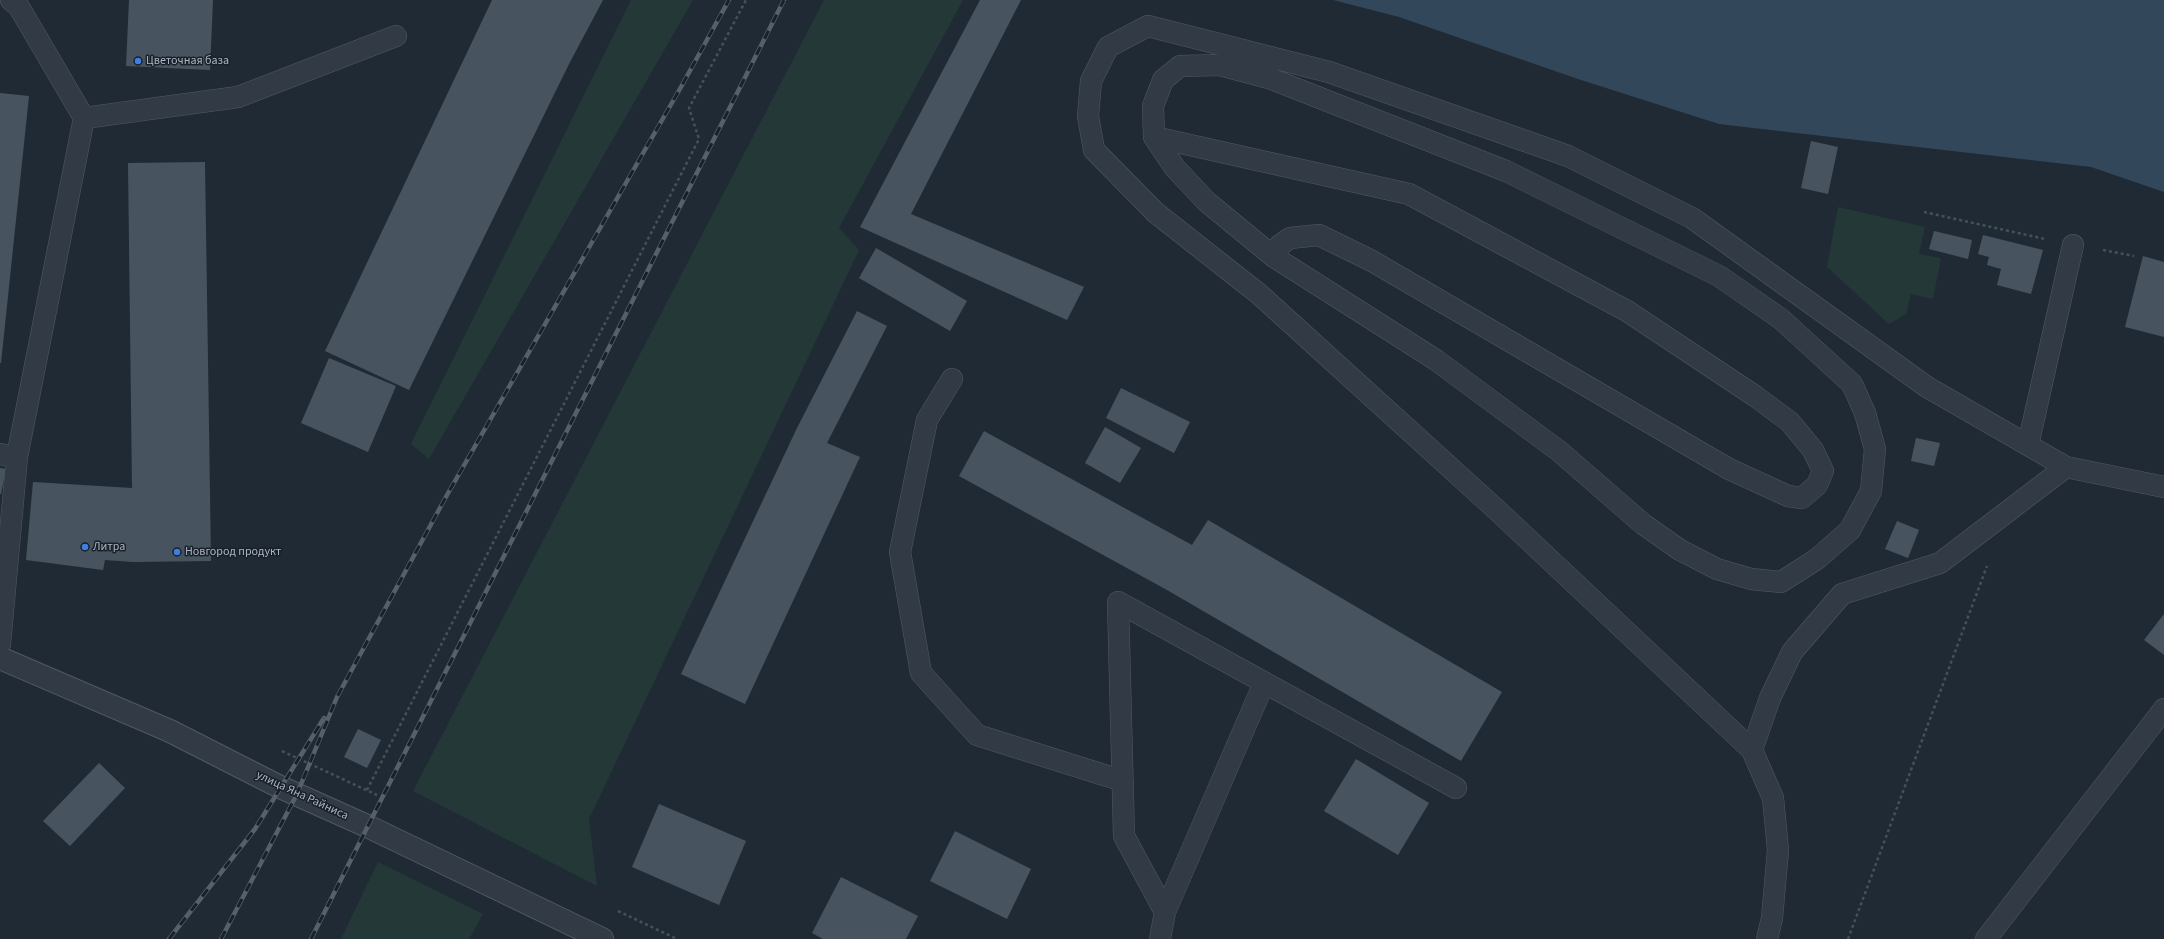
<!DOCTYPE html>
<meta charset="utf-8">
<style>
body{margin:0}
canvas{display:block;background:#1f2a34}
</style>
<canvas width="2164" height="939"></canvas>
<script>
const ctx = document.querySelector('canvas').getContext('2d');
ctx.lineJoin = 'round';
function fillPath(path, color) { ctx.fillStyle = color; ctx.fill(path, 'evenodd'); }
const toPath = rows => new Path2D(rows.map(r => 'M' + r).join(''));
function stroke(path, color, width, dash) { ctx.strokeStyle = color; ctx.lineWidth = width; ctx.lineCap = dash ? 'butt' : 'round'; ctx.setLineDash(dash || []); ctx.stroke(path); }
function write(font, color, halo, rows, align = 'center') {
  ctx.font = font + ' "Source Sans 3",sans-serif'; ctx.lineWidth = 3; ctx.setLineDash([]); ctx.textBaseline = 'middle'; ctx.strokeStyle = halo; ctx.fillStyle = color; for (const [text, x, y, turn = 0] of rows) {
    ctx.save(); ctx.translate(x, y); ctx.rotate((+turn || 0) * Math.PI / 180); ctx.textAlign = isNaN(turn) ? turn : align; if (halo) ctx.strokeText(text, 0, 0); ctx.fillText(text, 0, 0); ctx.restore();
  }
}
const green = toPath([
 [631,0,693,0,429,459,411,444],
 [824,0,963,0,839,228,859,250,589,819,597,886,413,791],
 [1838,207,1925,227,1919,254,1941,258,1933,299,1911,294,1906,314,1889,324,1827,267],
 [378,862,483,914,469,939,341,939]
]);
const water = toPath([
 [1333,0,2164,0,2164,192,2091,167,1719,124,1578,79,1399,17]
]);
const building = toPath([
 [129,0,213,0,210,70,126,66],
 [492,0,603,0,569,64,409,390,325,351],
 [980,0,1021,0,911,214,1084,287,1067,320,860,227],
 [0,93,29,96,1,363,0,363],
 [1811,141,1838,147,1828,194,1801,188],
 [205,162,211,561,133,562,105,560,103,570,26,560,33,482,132,488,128,163],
 [1934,231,1972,240,1968,259,1929,249],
 [1983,235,2043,250,2031,294,1997,285,2001,269,1987,265,1989,257,1978,254],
 [876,248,967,301,950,331,859,278],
 [2143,256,2164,262,2164,337,2125,327],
 [857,311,887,326,827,443,860,457,745,704,681,674,797,428],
 [329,358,396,386,368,452,301,423],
 [1121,388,1190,422,1174,453,1106,418],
 [1105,427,1141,448,1120,483,1085,463],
 [984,431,1192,545,1208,520,1502,692,1461,761,1167,590,959,476],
 [1916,438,1940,443,1934,466,1911,461],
 [0,468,6,469,1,494,0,494],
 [1897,521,1919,530,1908,558,1885,549],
 [2164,614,2164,655,2144,640],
 [358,729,381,740,367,768,344,757],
 [1356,759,1429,803,1398,855,1324,811],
 [99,763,125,788,70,846,43,821],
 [659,804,746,841,719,905,632,867],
 [955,831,1031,869,1007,919,930,881],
 [841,877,918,916,906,939,823,939,812,933]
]);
const path = toPath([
 [1924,212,2045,239],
 [2103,250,2134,256],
 [282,751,377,795],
 [367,790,699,139,689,108,746,0],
 [618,911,677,939],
 [1848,939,1987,566]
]);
const service = toPath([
 [11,0,19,7,84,118,17,457],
 [1220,65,1269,78,1506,171,1719,276,1781,319,1852,384,1865,413,1875,449,1871,491,1850,530,1817,559,1781,582,1751,579,1717,569,1680,550,1643,524,1559,451,1436,360,1274,257,1207,202,1175,168,1154,137,1153,106,1163,80,1180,66,1220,65],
 [84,118,238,97,396,36],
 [1154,137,1409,194,1627,311,1755,396,1790,422,1813,450,1823,471,1817,485,1802,498,1788,496,1729,469,1372,261,1319,235,1290,238,1280,245,1274,257],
 [952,379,927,420,900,552,921,673,977,735,1123,781],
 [2028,445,2073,245],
 [0,454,17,457,0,644],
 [1752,750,1770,698,1792,652,1842,594,1940,563,2066,467,2164,487],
 [1165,912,1264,683],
 [1160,939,1165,912,1124,836,1118,602,1456,788],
 [1767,939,1772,918,1778,850,1773,798,1752,750,1499,512,1259,294,1156,213,1094,150,1088,116,1091,81,1108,47,1148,26,1329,72,1568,156,1692,218,1927,387,2066,467],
 [1986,939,2164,709]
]);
const tertiary = toPath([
 [0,658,170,731,280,787,367,826,602,939]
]);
const rail = toPath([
 [169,939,255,829,324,718],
 [221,939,297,794,337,697,447,495,681,87,729,0],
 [311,939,784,0]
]);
const markers = [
 [138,61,4,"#3f7fe0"],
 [85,547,4,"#3f7fe0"],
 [177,552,4,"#3f7fe0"]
];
const poiNames = [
 ["Цветочная база",146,61],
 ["Литра",93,547],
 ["Новгород продукт",185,552]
];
const streetNames = [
 ["улица Яна Райниса",302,796,25]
];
fillPath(green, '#243837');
fillPath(water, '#33475b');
fillPath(building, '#475460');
stroke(service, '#505963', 22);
stroke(tertiary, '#505963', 24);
stroke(path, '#405455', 2.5, [3, 3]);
stroke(service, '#323b45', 21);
stroke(tertiary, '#323b45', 22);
stroke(rail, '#54606c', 4.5);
stroke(rail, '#182029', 3, [9]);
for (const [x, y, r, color] of markers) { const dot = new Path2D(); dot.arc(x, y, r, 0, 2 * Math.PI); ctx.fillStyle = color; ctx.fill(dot); stroke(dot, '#182029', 1.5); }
write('12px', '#acb6c2', '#182029', poiNames, 'left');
write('12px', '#acb6c2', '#182029', streetNames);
</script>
